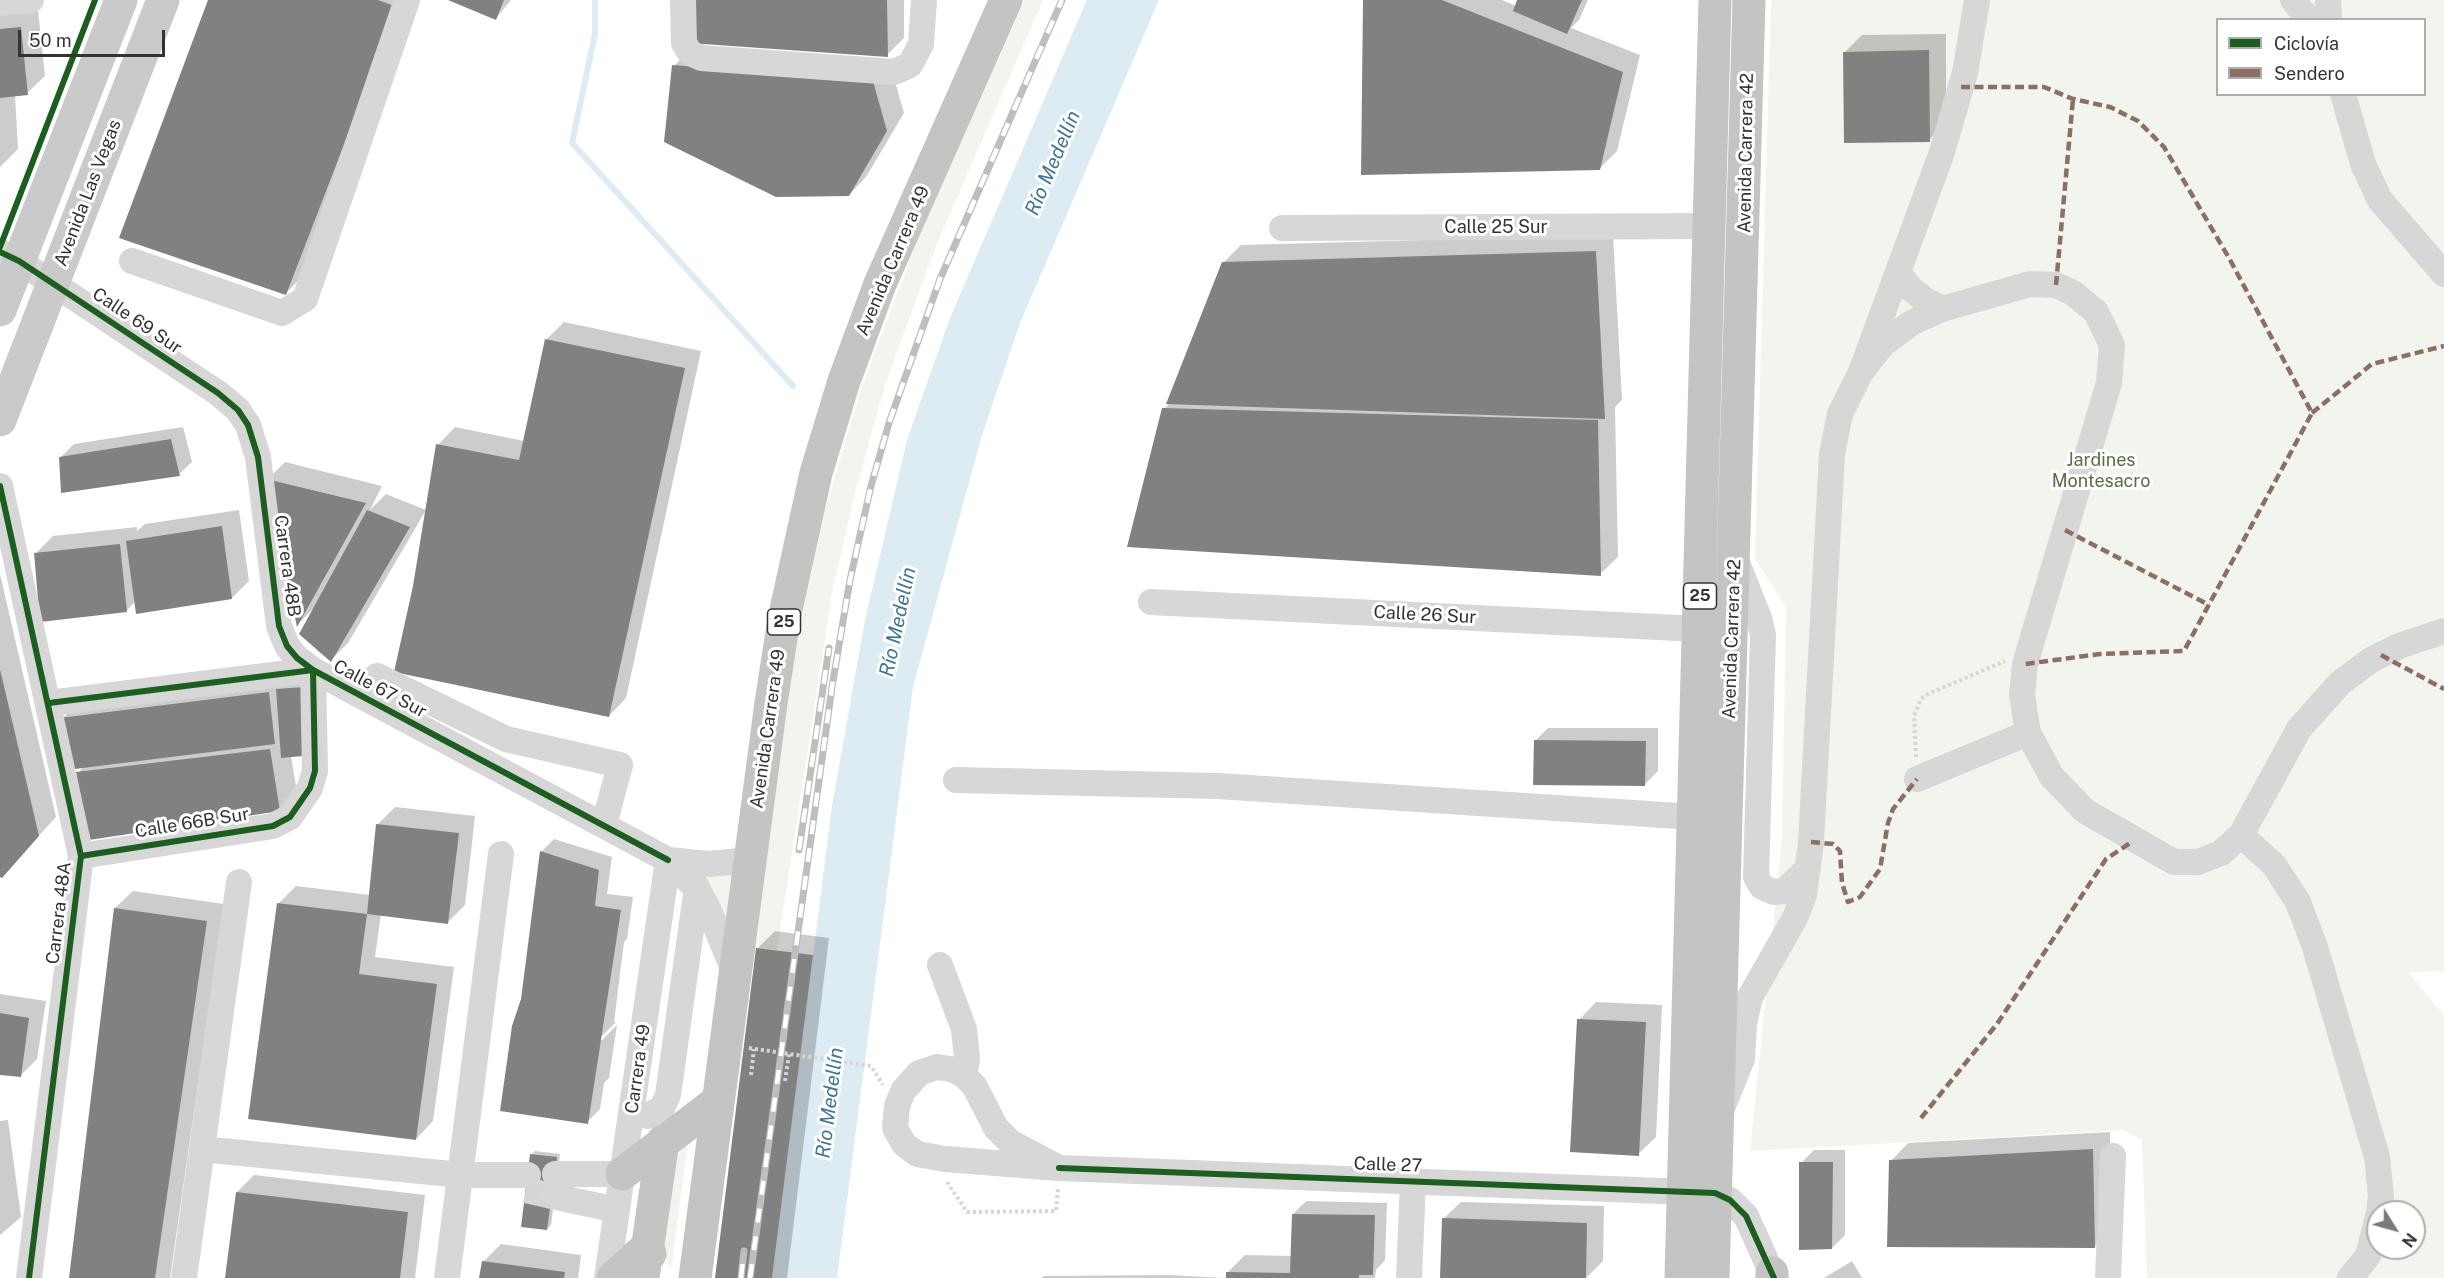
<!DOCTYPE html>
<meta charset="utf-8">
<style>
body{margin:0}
#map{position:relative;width:2444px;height:1278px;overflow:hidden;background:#fff;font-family:"Public Sans",sans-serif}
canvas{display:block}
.legend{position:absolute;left:2216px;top:18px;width:210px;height:78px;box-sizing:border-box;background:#fff;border:2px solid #adadad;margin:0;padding:8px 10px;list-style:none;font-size:18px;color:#333}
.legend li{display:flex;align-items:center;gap:12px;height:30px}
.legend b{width:30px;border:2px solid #adadad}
.north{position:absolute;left:2366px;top:1200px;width:60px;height:60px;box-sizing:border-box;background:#fff;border:2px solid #adadad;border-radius:50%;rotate:127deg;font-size:16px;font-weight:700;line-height:24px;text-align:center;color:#333}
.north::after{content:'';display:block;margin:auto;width:21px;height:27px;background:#7a7a7a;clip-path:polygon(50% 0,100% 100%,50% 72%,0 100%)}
.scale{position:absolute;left:18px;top:30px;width:147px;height:27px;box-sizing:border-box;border:3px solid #333;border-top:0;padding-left:8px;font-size:18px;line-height:21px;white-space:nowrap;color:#333;-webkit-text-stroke:4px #fff;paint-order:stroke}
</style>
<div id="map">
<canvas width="2444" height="1278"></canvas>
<ul class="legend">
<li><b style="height:8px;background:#1b5e20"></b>Ciclovía</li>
<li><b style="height:8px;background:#8d6e63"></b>Sendero</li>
</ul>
<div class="north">N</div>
<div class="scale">50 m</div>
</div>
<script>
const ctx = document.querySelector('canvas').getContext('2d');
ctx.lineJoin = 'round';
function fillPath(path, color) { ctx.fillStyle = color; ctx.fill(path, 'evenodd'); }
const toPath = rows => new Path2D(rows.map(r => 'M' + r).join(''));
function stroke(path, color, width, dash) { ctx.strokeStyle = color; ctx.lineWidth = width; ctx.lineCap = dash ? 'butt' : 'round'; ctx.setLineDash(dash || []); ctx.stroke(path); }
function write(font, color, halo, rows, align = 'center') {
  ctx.font = font + ' "Public Sans",sans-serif'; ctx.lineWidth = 6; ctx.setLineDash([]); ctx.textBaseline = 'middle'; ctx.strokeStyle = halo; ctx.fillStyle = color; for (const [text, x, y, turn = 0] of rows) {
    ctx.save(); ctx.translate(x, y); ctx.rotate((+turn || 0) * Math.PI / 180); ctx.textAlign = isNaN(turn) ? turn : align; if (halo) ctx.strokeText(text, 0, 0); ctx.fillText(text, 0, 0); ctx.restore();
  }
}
const green = toPath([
 [1025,0,1043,0,936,246,886,382,855,493,832,593,777,950,756,948,791,668,825,511,860,391,921,231],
 [1771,0,2444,0,2444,971,2408,972,2444,1015,2444,1278,2147,1278,2142,1140,2123,1130,1750,1151,1782,839,1786,607,1755,559],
 [2218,20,2424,20,2424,94,2218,94],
 [2378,1212,2414,1212,2414,1248,2378,1248],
 [735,873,724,929,701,878],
 [688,1142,671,1270,658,1240,668,1166]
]);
const water = toPath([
 [1087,0,1159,0,1020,323,982,435,913,687,837,1278,772,1278,832,806,865,620,907,440,950,318]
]);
const shadow = toPath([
 [210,0,409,0,303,276,286,293],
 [454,0,511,0,496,18],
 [691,0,904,0,904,38,887,55],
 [1364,0,1502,0,1516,6,1519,0,1588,0,1579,20,1571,28,1640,55,1617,151,1599,169],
 [38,10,45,76,27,93,15,95,18,149,0,167,0,15],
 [1946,34,1946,123,1929,140,1845,52,1862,35],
 [691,49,890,64,904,113,866,177,849,195,674,66],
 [1613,235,1622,400,1615,407,1618,557,1600,574,1164,409,1168,405,1223,263,1241,245],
 [564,322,701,351,626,698,609,716,414,587,438,445,455,427,524,441,547,339],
 [183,427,192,462,179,474,61,457,74,444],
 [285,462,382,486,370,510,386,494,426,510,348,643,331,660,315,607,298,624,268,479],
 [239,510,249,581,232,598,136,601,126,611,35,554,53,536,137,527,137,531,145,524],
 [0,574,56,817,2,876,0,875],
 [318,674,291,756,297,792,279,809,78,773,84,766,62,719,79,701],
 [1548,728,1658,728,1658,771,1645,784,1535,741],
 [395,807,475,816,465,905,448,922,381,914,375,957,454,967,433,1121,416,1139,278,904,296,886,370,895,377,825],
 [554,839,612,857,607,894,633,897,627,939,624,942,614,1022,616,1022,599,1039,599,1043,617,1025,609,1078,604,1083,600,1109,587,1122,522,999,541,852],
 [133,891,224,904,170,1278,71,1278,115,908],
 [775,931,829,938,787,1278,716,1278,757,949],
 [0,994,46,1001,37,1059,20,1076,0,1073],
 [1596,1002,1662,1005,1656,1137,1638,1154,1579,1020],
 [8,1120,21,1217,0,1235,0,1121],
 [2110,1132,2112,1229,2094,1247,1891,1161,1908,1143],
 [1814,1150,1845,1150,1845,1235,1832,1248,1801,1163],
 [535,1151,560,1154,551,1225,547,1229,531,1155],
 [254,1175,425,1195,415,1278,227,1278,237,1192],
 [1306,1201,1387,1203,1385,1260,1376,1270,1375,1278,1228,1278,1228,1272,1245,1255,1292,1256,1293,1214],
 [1461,1202,1604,1206,1603,1261,1586,1278,1441,1278,1443,1219],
 [501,1244,581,1255,578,1278,481,1278,483,1262],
 [1852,1261,1862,1278,1824,1278],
 [1170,1275,1224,1278,1042,1278,1044,1276]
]);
const stream = toPath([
 [595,0,595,34,572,143,793,386]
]);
const building = toPath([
 [208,0,378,0,397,7,286,295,119,238],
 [448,0,504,0,496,20],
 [689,0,887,0,888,57,689,43],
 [1363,0,1442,0,1623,72,1600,170,1361,175],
 [1517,0,1582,0,1567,34,1513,11],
 [21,27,28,95,0,98,0,29],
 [1929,50,1930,142,1844,143,1843,52],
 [672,65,873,81,887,131,849,196,776,197,664,142],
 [1596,251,1605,419,1166,404,1222,262],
 [545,339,685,368,609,717,394,672,413,586,436,444,519,460],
 [1162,408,1598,420,1601,576,1127,547],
 [171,439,180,476,61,493,59,457],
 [266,479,366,503,297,627],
 [367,510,410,527,331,662,299,634],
 [222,526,232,599,136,614,126,541],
 [120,544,127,612,40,622,34,553],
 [0,669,39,836,2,878,0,877],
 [305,687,303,756,281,758,276,689],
 [269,692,275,744,67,770,60,718],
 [1534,740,1646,741,1645,786,1533,785],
 [270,749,280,811,89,840,76,772],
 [376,824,459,833,448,924,367,914,359,974,437,984,416,1140,248,1119,277,903,367,914],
 [540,851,599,870,595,906,621,910,588,1124,500,1111,512,1026,521,999],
 [114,908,207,921,155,1278,69,1278],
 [756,948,813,955,772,1278,715,1278],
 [0,1013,29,1018,21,1077,0,1075],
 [1577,1019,1646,1022,1639,1156,1570,1152],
 [2093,1149,2095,1248,1887,1247,1889,1160],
 [530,1154,557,1157,547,1230,521,1227],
 [1799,1162,1833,1162,1832,1249,1799,1250],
 [236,1192,408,1212,400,1278,225,1278],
 [1292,1214,1375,1215,1373,1275,1359,1275,1359,1278,1226,1278,1226,1272,1290,1273],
 [1442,1218,1587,1223,1586,1278,1440,1278],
 [482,1261,565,1272,564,1278,479,1278]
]);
const minorTunnel = toPath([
 [526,1190,552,1196]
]);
const path = toPath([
 [1916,757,1914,716,1921,699,1928,694,2005,661],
 [749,1048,871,1066,883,1085],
 [751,1075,754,1049],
 [785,1081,789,1054],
 [947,1182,967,1212,1056,1211,1058,1188]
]);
const minor = toPath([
 [683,0,684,43,690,53,701,58,894,72,910,65,921,44,924,0],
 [2293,0,2309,20],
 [2328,0,2329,20],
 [0,3,31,0],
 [2343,94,2363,164,2380,200,2444,274],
 [1282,228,1710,226],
 [0,252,19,261,218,393,238,410,248,425,258,457,279,626,287,646,297,658,313,670,668,860,698,890,707,906,735,973],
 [132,261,282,313,305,299,407,0],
 [1898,272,1910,288,1925,300,1942,309],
 [1861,372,1883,344,1911,323,1942,309,2030,284,2056,285,2073,293,2096,312,2112,345,2109,383,2025,664,2022,695,2028,733,2052,777,2085,811,2174,862,2198,862,2221,853,2241,835,2299,729,2340,683,2371,660,2399,646,2444,631],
 [0,486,81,856,29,1278],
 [1736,560,1759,618,1763,635,1756,877,1762,887,1774,892,1785,891,1808,868],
 [1151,602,1699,629],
 [377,676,506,739,620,765,604,825],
 [49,703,313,670],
 [1917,779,2028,733],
 [956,780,1218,786,1694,817],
 [2241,835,2274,865,2298,902,2315,947,2377,1157,2381,1196,2379,1212],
 [81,856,273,826,290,817,310,788,315,771,313,670],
 [668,860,709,864,750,860],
 [940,965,964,1029,967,1059,964,1075],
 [937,1067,951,1069,964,1075,975,1087,996,1128,1010,1142,1059,1168,945,1159,917,1154,904,1144,895,1128,897,1106,903,1091,919,1073,937,1067],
 [1723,1106,1742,1059,1744,1024,1750,997,1795,918,1804,895,1811,842,1832,454,1840,414,1861,372,1941,155,1965,73,1977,0],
 [631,1113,648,1116,662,1108,668,1095,697,887],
 [202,1149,461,1175,528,1175],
 [1059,1168,1715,1193,1730,1200,1746,1216,1774,1278],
 [555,1174,622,1174],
 [552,1196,617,1210],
 [184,1278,239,882],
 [447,1278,501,854],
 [607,1278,668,860],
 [1409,1278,1413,1181],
 [2108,1278,2113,1156],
 [2350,1278,2368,1256,2378,1216]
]);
const major = toPath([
 [0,310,121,0],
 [0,420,163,0]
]);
const highway = toPath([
 [622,1174,718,1101],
 [613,1278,648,1246,650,1254],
 [643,1278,663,1141],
 [695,1278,771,703,784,619,816,473,844,381,880,284,1006,0],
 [1681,1278,1715,0],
 [1713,1278,1749,0],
 [1772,1278,1772,1273]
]);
const rail = toPath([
 [799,850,829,648],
 [741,1278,744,1251],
 [750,1278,832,687,850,580,871,486,889,423,940,279,1062,0]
]);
const quiet = toPath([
 [1961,87,2044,87,2073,99,2110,107,2138,121,2164,147,2229,258,2312,413,2184,651,2100,654,2025,664],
 [2056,285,2073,99],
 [2312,413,2372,364,2444,346],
 [2065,530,2209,605],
 [2381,655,2444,689],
 [1811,842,1833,844,1840,851,1842,883,1848,902,1860,897,1880,869,1888,823,1893,809,1917,779],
 [1921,1118,1997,1024,2106,859,2133,841]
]);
const cycleway = toPath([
 [0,247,95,0],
 [0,252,19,261,218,393,238,410,248,425,258,457,279,626,287,646,297,658,313,670,668,860],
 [0,486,81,856,29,1278],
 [49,703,313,670],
 [81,856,273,826,290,817,310,788,315,771,313,670],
 [1059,1168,1715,1193,1730,1200,1746,1216,1774,1278]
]);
const shields = [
 [1700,596,33],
 [784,622,33]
];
const shieldNames = [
 ["25",1700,596],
 ["25",784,622]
];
const streetNames = [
 ["Avenida Carrera 42",1746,153,-89],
 ["Avenida Las Vegas",88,193,-69],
 ["Calle 25 Sur",1496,227],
 ["Avenida Carrera 49",893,261,-67],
 ["Calle 69 Sur",137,321,34],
 ["Carrera 48B",287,566,82],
 ["Calle 26 Sur",1425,615,3],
 ["Avenida Carrera 42",1732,639,-88],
 ["Calle 67 Sur",380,689,28],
 ["Avenida Carrera 49",768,729,-82],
 ["Calle 66B Sur",192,823,-9],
 ["Carrera 48A",59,913,-83],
 ["Carrera 49",638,1069,-82],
 ["Calle 27",1388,1165,2]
];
const parkNames = [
 ["Jardines",2101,460],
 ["Montesacro",2101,481]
];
const waterNames = [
 ["Río Medellín",1053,163,-67],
 ["Río Medellín",898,622,-78],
 ["Río Medellín",830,1103,-83]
];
fillPath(green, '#f1f5ed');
fillPath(water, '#ddebf3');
fillPath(shadow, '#0003');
stroke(stream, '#ddebf3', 6);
fillPath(building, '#818181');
stroke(minorTunnel, '#d6d6d6', 26, [26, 13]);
stroke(path, '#d6d6d6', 4, [3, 3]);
stroke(minor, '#d7d7d7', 26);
stroke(major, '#cacaca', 33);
stroke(highway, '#c4c4c4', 33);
stroke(rail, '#bebebe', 7);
stroke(rail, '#fff', 4.5, [14]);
stroke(quiet, '#8d6e63', 4.5, [9, 4.5]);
stroke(cycleway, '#1b5e20', 6);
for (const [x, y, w] of shields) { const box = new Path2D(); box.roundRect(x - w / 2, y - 13, w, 26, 4.5); ctx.fillStyle = '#fff'; ctx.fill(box); stroke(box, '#333', 1.5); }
write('bold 16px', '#333', null, shieldNames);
write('18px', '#333', '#fff', streetNames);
write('18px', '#56703f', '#fff', parkNames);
write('italic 20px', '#3f7597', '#fff', waterNames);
</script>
